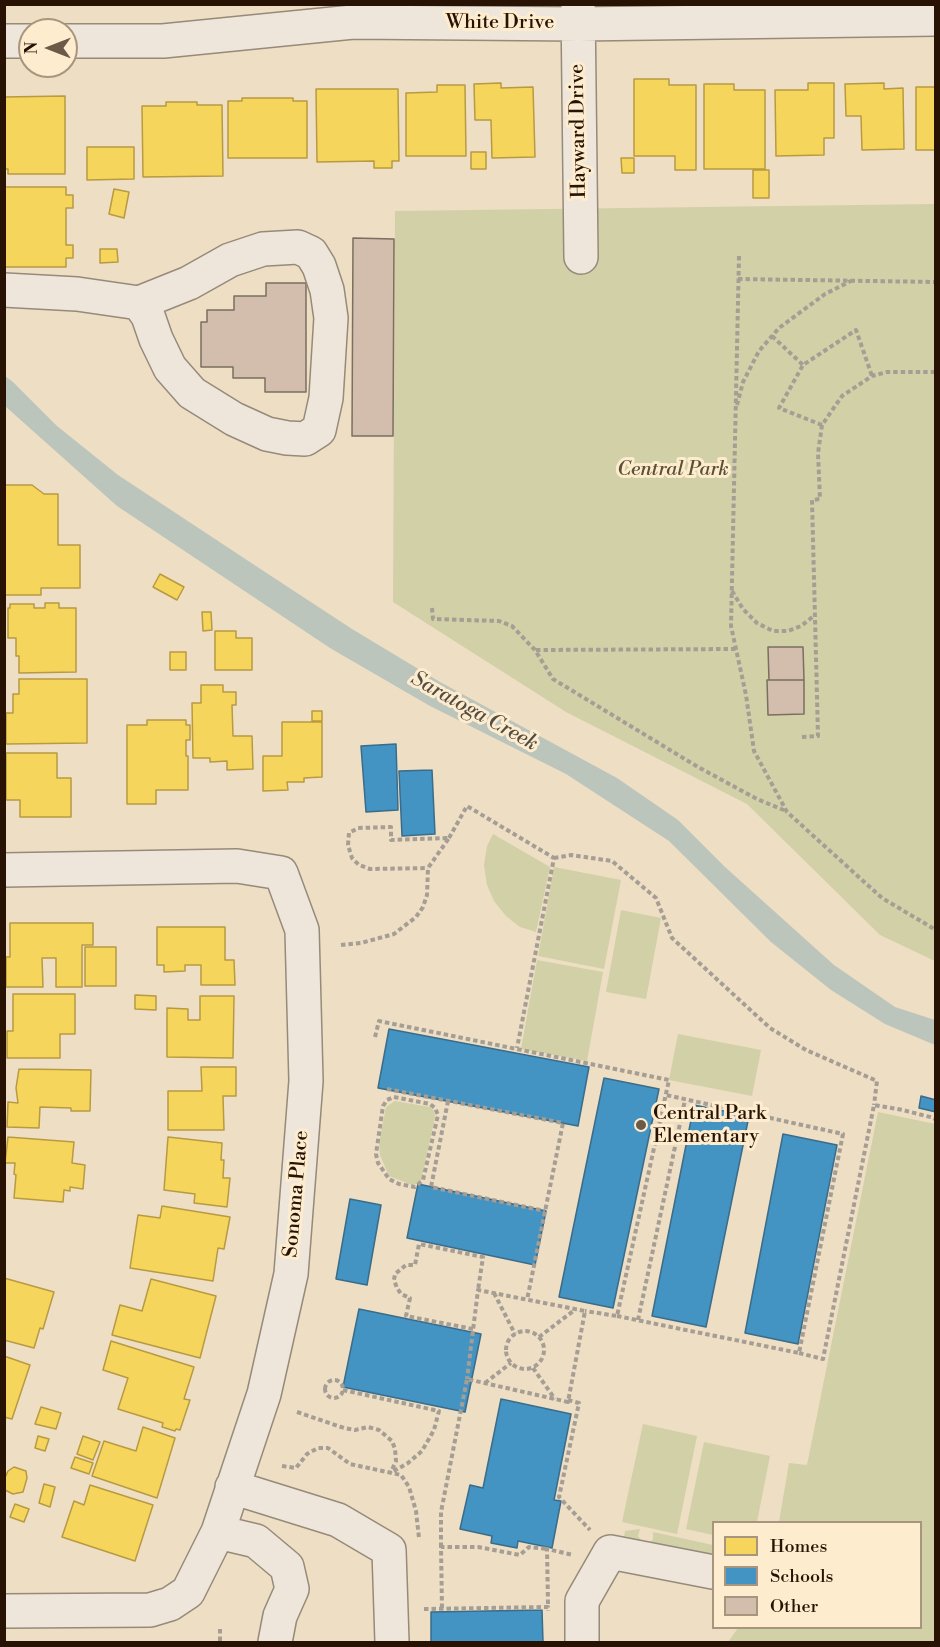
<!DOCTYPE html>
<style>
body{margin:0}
#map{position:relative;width:940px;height:1647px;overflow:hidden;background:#eddec4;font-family:"Libre Bodoni",serif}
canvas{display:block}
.frame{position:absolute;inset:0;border:6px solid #271203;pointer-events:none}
.legend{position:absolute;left:712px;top:1521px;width:210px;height:108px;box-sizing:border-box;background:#feecce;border:2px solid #a8957d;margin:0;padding:8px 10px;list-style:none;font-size:18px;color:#271203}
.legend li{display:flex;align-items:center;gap:12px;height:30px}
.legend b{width:30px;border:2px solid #a8957d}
.north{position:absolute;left:18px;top:18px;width:60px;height:60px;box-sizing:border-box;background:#feecce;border:2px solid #a8957d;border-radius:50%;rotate:270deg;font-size:16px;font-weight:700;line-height:24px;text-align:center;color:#271203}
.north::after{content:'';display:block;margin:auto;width:21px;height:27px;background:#6c5947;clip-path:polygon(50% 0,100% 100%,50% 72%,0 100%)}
</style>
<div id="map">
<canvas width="940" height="1647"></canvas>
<div class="frame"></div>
<ul class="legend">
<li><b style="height:16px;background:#f6d55c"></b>Homes</li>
<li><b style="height:16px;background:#4393c3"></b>Schools</li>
<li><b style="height:16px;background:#d3bdac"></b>Other</li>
</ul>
<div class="north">N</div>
</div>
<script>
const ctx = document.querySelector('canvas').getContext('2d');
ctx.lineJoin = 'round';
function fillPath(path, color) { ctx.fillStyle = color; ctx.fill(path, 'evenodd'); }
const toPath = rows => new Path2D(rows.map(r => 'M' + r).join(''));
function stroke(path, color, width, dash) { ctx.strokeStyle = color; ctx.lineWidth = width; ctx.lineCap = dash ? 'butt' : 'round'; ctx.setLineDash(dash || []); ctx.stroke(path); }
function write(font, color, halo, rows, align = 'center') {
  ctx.font = font + ' "Libre Bodoni",serif'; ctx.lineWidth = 6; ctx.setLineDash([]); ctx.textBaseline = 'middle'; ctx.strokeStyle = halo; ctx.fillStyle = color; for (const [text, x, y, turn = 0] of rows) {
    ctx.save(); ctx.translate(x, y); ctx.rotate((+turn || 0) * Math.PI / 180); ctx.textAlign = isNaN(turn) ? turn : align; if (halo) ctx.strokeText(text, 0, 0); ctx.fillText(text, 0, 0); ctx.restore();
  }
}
const green = toPath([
 [935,204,935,961,880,935,747,804,566,712,393,602,395,211],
 [493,834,550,867,536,932,520,927,506,916,494,901,487,885,484,865,487,846],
 [554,867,621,880,604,969,538,956],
 [621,910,661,918,646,999,606,992],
 [537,960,603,972,587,1061,521,1049],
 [678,1034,761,1050,752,1096,669,1080],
 [395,1101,430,1107,434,1111,435,1117,421,1181,416,1184,412,1185,389,1176,380,1155,379,1143,386,1107],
 [878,1112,935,1124,935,1642,728,1642,738,1628,920,1628,920,1522,779,1522,789,1463,807,1465],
 [643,1424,697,1436,677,1534,622,1522],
 [704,1442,770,1456,757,1522,714,1522,713,1535,686,1529],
 [640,1529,638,1536,643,1543,650,1543,653,1539,653,1532,713,1545,713,1590,619,1568,625,1531]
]);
const water = toPath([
 [5,376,13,382,57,426,118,475,262,570,352,629,440,682,617,778,678,820,725,867,834,965,895,1007,935,1020,935,1045,885,1024,831,990,771,942,669,841,566,774,430,706,330,648,117,506,5,406]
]);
const homes = toPath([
 [634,79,669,79,669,85,696,85,696,170,675,170,675,156,634,156,634,79],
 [501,83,501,88,533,87,535,157,492,158,491,120,475,120,474,84,501,83],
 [808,83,834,83,834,138,824,138,824,155,776,156,775,90,808,90,808,83],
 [884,83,884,89,903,88,904,149,862,150,861,116,846,116,845,84,884,83],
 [704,84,734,84,734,90,765,90,765,169,704,169,704,84],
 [437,85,465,85,466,156,406,156,406,93,437,92,437,85],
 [916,87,936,87,936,150,916,150,916,87],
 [316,89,398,89,399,161,392,161,392,168,374,168,374,161,317,162,316,89],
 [65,96,65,174,8,174,8,169,4,169,4,97,65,96],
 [242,98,293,98,293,101,307,101,307,158,228,158,228,101,242,101,242,98],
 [166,102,197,102,197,105,222,105,223,176,143,177,142,106,166,106,166,102],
 [87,147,134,147,134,179,87,180,87,147],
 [471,152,486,152,486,169,471,169,471,152],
 [621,158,634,158,634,173,622,173,621,158],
 [753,170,769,170,769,198,753,198,753,170],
 [4,187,66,187,66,195,73,195,73,208,66,208,66,245,73,245,73,258,66,258,66,267,4,267,4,187],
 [114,189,129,192,124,218,109,214,114,189],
 [100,249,117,249,118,262,100,263,100,249],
 [4,485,32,485,44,494,58,494,58,545,80,545,80,588,41,588,41,595,4,595,4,485],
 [160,574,184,587,177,600,153,587,160,574],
 [45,603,59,603,59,608,76,608,76,672,19,673,19,656,16,656,16,638,8,638,8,608,10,608,10,604,34,604,34,608,45,608,45,603],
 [202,612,211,612,212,630,203,631,202,612],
 [215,631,236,631,236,638,252,638,252,670,215,670,215,631],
 [170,652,186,652,186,670,170,670,170,652],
 [19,679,87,679,87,743,6,744,6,713,13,713,13,694,19,694,19,679],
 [201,685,223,685,223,692,236,692,236,705,232,705,233,736,252,736,253,769,227,770,227,761,210,762,210,758,193,758,192,703,201,703,201,685],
 [312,711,322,711,322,721,312,721,312,711],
 [147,720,186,720,186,725,190,725,190,740,186,740,186,756,188,756,188,790,156,790,156,804,127,804,127,725,147,725,147,720],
 [282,722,322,722,322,777,304,778,304,782,287,782,288,790,263,791,263,756,282,756,282,722],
 [6,753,57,753,57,778,71,778,71,817,20,817,20,800,6,800,6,753],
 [10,923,93,923,93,945,82,945,82,987,56,987,56,958,42,958,43,987,6,987,6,957,10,957,10,923],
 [157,927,225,927,225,960,234,960,235,985,201,985,201,965,185,965,185,971,164,972,164,965,157,965,157,927],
 [85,947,116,947,116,986,85,986,85,947],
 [13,994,75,994,75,1034,60,1034,60,1058,7,1058,7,1031,13,1031,13,994],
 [135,995,156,996,156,1010,135,1009,135,995],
 [200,996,234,996,233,1058,167,1057,167,1008,188,1009,188,1020,200,1020,200,996],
 [201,1067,236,1067,236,1096,223,1096,224,1130,168,1130,168,1091,202,1091,201,1067],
 [19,1069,91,1070,90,1111,71,1111,71,1108,40,1107,39,1128,7,1127,8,1102,18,1103,16,1088,19,1069],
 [8,1137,74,1142,72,1163,85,1165,83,1189,70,1187,70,1191,64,1190,63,1202,14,1198,16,1175,14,1174,15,1163,5,1163,8,1137],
 [168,1137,222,1143,221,1160,224,1160,223,1178,230,1178,227,1207,194,1203,195,1194,164,1190,168,1137],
 [162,1206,230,1217,224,1249,218,1248,213,1281,130,1268,138,1215,160,1218,162,1206],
 [4,1278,54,1292,43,1329,40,1328,34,1348,4,1340,4,1278],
 [151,1279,216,1296,200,1358,112,1335,120,1305,142,1311,151,1279],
 [111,1341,194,1367,184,1399,190,1400,180,1430,176,1429,175,1431,162,1427,163,1423,118,1409,128,1378,103,1370,111,1341],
 [4,1356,30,1365,12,1419,4,1417,4,1356],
 [41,1407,61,1413,56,1429,35,1424,41,1407],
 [143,1427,175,1438,157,1498,92,1476,104,1441,136,1451,143,1427],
 [38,1436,49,1439,45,1451,35,1448,38,1436],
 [83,1436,100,1442,93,1460,77,1454,83,1436],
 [75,1457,93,1463,89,1474,71,1468,75,1457],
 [14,1467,26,1471,27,1478,23,1492,13,1494,5,1490,4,1480,8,1471,14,1467],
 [44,1484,55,1487,50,1507,39,1503,44,1484],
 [90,1485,153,1505,135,1561,62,1537,74,1501,84,1505,90,1485],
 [15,1504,29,1509,24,1522,10,1517,15,1504]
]);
const schools = toPath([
 [396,744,398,810,366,812,361,746,396,744],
 [432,770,435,834,402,836,399,771,432,770],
 [389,1029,589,1067,578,1126,378,1088,389,1029],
 [604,1078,659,1089,613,1308,559,1297,604,1078],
 [921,1096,936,1100,936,1112,919,1108,921,1096],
 [694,1105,749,1116,706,1327,652,1316,694,1105],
 [783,1134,837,1145,798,1344,745,1333,783,1134],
 [418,1184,546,1211,535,1265,407,1238,418,1184],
 [350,1199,381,1205,367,1285,336,1279,350,1199],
 [359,1309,481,1334,465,1412,343,1387,359,1309],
 [501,1399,571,1414,554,1500,561,1501,552,1548,518,1541,517,1548,491,1543,492,1536,460,1529,470,1485,483,1488,501,1399],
 [542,1610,543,1642,431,1642,431,1612,542,1610]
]);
const building = toPath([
 [353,238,394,239,393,436,352,436,353,238],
 [266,283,306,283,306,392,265,392,265,378,233,378,233,367,201,367,201,322,207,322,207,310,234,310,234,296,266,296,266,283],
 [768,647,803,647,804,680,769,680,768,647],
 [767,680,804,680,804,714,768,715,767,680]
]);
const path = toPath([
 [739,256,731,626,746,695,754,751,787,812,882,898,936,930],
 [738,279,936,282],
 [772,336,803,365],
 [737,405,743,382,759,351,779,328,825,294,851,281],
 [822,425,779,408,803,365,856,330,872,376],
 [732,591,743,609,757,623,773,631,788,631,801,626,815,615],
 [432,608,433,619,499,621,512,626,535,650,553,679,698,767,757,799,786,811],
 [536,650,736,649],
 [802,737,818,736,812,500,820,499,818,453,822,425,842,396,872,376,887,372,936,372],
 [449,838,467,806,554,858,517,1048],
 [554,858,571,855,612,861,656,898,672,938,770,1028,806,1050,877,1081,874,1105],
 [341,945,361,943,394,934,416,917,423,907,427,895,428,868,449,838,391,840,391,827,358,828,349,833,348,845,352,858,359,865,370,869,428,868],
 [375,1037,379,1021,669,1080,617,1316,585,1311],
 [387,1089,563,1123,527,1300],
 [394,1097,430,1104,435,1108,438,1115,423,1180,415,1187,399,1184,389,1179,378,1163,376,1154,383,1106,387,1100,394,1097],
 [448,1101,431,1187,545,1211],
 [494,1293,515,1334],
 [617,1316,799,1353,843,1134,666,1095],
 [638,1320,685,1100],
 [473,1329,406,1316,410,1298,401,1294,397,1288,394,1280,395,1274,406,1265,415,1265,419,1244,483,1257,478,1290],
 '506 1350a19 19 0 1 1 38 0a19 19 0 1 1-38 0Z',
 [539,1337,576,1309],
 [799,1353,823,1359,874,1105,903,1110,934,1118,936,1120],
 [533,1368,555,1399],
 '325 1389a9 9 0 1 1 18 0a9 9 0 1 1-18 0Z',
 [485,1383,511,1363],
 [343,1390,439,1411,434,1430,422,1451,408,1463,392,1472],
 [568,1400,579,1403,559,1497,590,1530],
 [297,1412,344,1428,355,1430,368,1427,379,1430,392,1441,395,1449,396,1461,391,1472],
 [282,1466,296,1468,307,1454,318,1448,328,1448,350,1464,401,1475,409,1487,416,1511,419,1538],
 [441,1547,441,1512,467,1379,568,1402,585,1311,478,1290,467,1379],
 [548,1604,547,1549,573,1555],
 [442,1608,441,1547,478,1547,520,1555,529,1547,547,1549],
 [424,1609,548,1607,548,1611],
 [220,1629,220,1642]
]);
const minor = toPath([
 [578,4,581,257],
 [4,41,30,41],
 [66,41,163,41,353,22,579,24,936,19],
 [4,290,77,294,139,303,189,283,230,260,263,249,298,247,311,253,319,266,327,290,331,318,326,398,319,430,305,439,287,438,267,434,234,419,192,393,170,368,156,339,148,316,139,303],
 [4,870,237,866,281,873,302,930,306,1081,291,1274,264,1394,218,1532,188,1592,170,1604,150,1610,4,1611],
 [232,1487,338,1520,389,1550,392,1642],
 [218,1532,256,1541,287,1567,292,1589,280,1616,275,1642],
 [582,1642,582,1601,610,1552,713,1572]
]);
const markers = [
 [641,1125,6,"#6c5947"]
];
const streetNames = [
 ["White Drive",500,23],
 ["Hayward Drive",579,131,-91],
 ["Sonoma Place",297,1194,-85]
];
const parkNames = [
 ["Central Park",673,470]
];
const poiNames = [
 ["Central Park",653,1114],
 ["Elementary",653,1137]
];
const waterNames = [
 ["Saratoga Creek",474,712,29]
];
fillPath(green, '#d2d0a7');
fillPath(water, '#bcc5bc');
fillPath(homes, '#f6d55c');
stroke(homes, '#b89a41', 1.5);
fillPath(schools, '#4393c3');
stroke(schools, '#3b6c89', 1.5);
fillPath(building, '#d3bdac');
stroke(building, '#7a6f60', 1.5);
stroke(minor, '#968a7a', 36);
stroke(path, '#a69e94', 4, [4.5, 3]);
stroke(minor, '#eee6da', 33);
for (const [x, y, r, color] of markers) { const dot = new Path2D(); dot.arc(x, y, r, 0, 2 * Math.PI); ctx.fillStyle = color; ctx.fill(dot); stroke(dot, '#feecce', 2); }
write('20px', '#271203', '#feecce', streetNames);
write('italic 20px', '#5b5034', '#feecce', parkNames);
write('20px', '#271203', '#feecce', poiNames, 'left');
write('italic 21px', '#544d43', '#feecce', waterNames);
</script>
